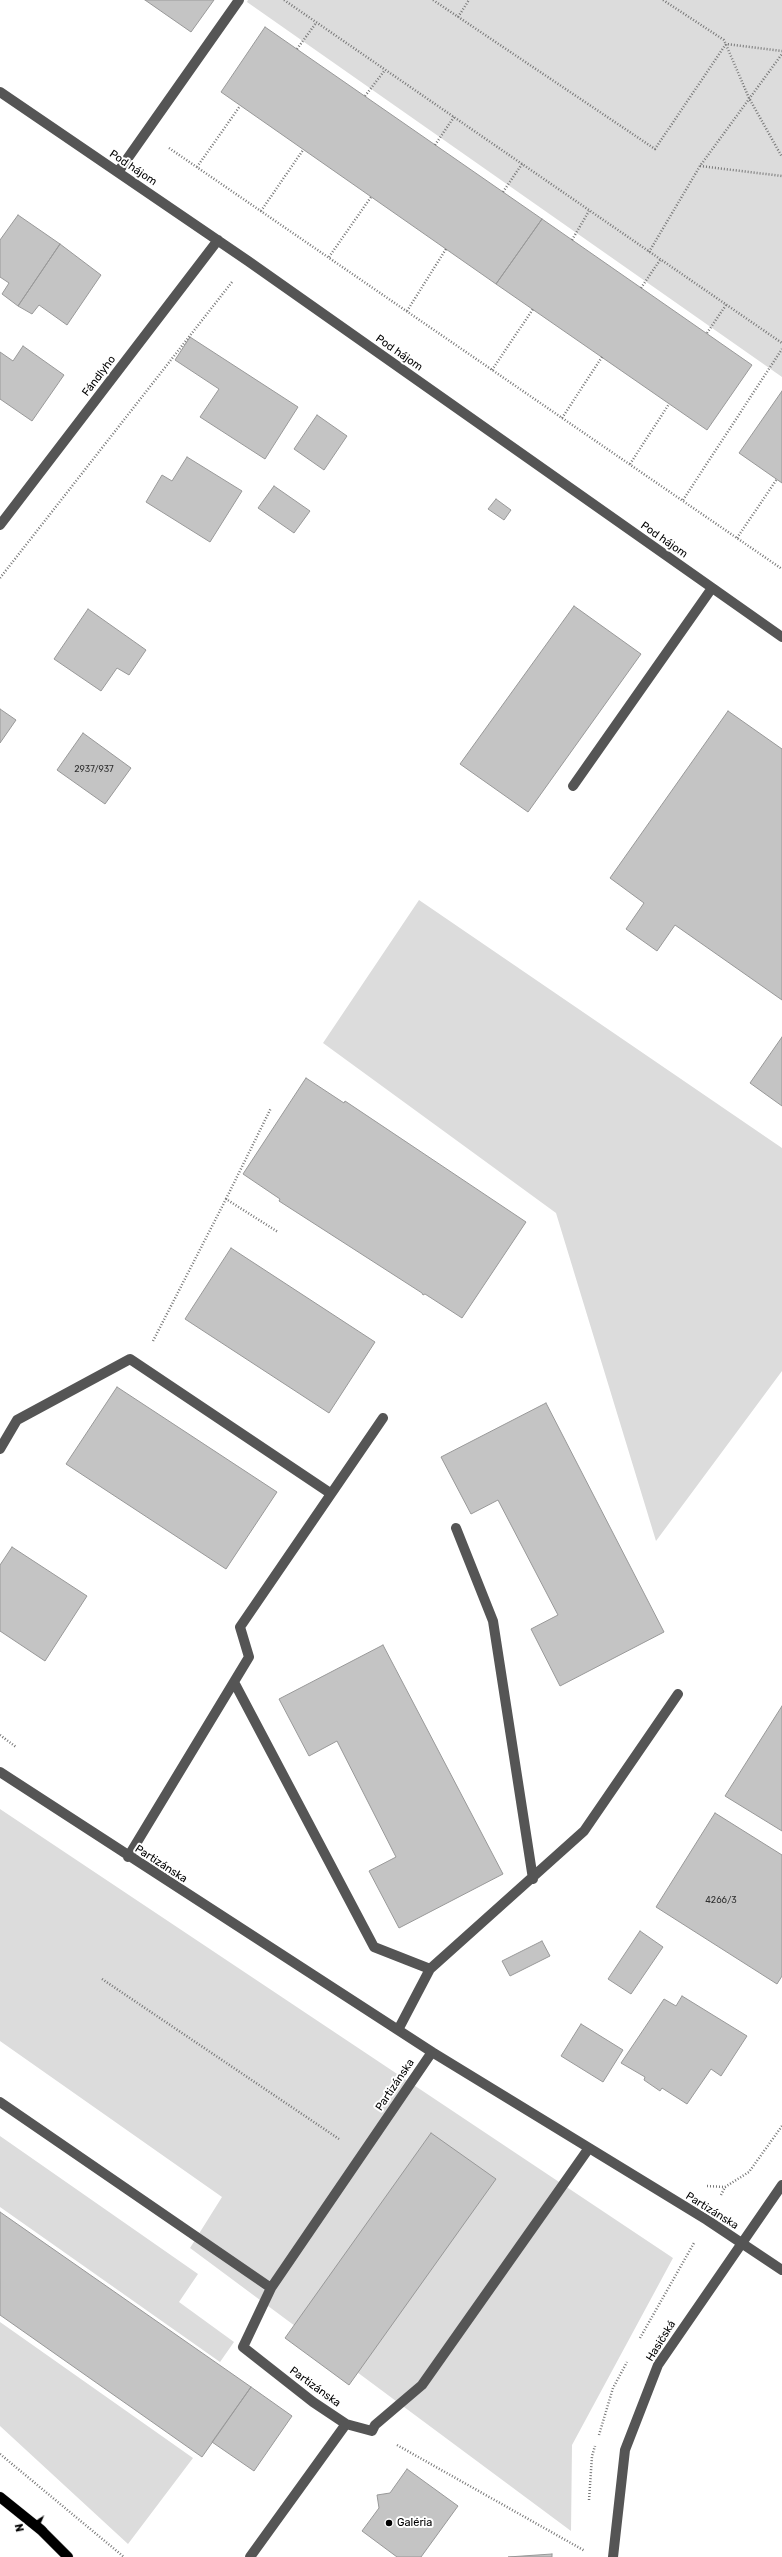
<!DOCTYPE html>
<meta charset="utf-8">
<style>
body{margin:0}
#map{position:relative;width:782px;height:2557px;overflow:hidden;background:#fff;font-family:Rubik,sans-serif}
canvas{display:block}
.north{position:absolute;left:12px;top:2505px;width:40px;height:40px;-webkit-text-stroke:3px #fff;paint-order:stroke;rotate:258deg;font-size:11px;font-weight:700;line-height:16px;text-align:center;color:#000}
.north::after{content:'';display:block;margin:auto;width:14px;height:18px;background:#000;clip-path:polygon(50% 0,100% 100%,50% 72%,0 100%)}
</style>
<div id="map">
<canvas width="782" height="2557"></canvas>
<div class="north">N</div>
</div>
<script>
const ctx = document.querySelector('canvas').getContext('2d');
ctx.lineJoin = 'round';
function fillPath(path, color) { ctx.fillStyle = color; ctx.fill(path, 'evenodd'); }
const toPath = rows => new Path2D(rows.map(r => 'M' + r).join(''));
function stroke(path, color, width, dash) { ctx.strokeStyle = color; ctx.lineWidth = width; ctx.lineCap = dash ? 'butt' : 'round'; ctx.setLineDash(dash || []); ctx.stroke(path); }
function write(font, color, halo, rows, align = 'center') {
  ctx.font = font + ' Rubik,sans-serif'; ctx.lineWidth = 4; ctx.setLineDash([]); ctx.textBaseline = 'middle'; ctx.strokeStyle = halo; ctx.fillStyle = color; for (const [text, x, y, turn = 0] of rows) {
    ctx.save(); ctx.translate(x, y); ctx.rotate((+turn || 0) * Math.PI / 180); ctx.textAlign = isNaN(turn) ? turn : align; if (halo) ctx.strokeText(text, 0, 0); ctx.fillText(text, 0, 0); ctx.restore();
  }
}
const green = toPath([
 [248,0,782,0,782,377,247,2],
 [419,900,782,1148,782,1371,656,1541,556,1213,323,1043],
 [0,1809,673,2258,572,2445,571,2531,190,2248,222,2197,0,2041],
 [0,2136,198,2274,179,2302,234,2342,220,2362,0,2207],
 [0,2322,193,2458,128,2544,0,2426]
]);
const building = toPath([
 [145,0,214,0,191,32,145,0],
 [265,27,542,219,496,284,221,92,265,27],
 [18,215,60,244,18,306,2,294,9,283,0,277,0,240,18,215],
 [542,219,752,365,707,430,496,284,542,219],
 [60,244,101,275,67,325,39,305,32,314,18,306,60,244],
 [190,337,298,407,265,459,200,417,219,389,175,360,190,337],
 [23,346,64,375,32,421,0,399,0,352,13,361,23,346],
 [782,391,782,483,739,453,782,391],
 [317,415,347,436,324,470,294,449,317,415],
 [187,457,242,491,210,542,146,502,162,475,172,481,187,457],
 [274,486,310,511,294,533,258,508,274,486],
 [496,499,511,510,504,520,488,509,496,499],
 [574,606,641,654,528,812,460,764,574,606],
 [88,609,146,650,129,675,117,668,101,691,54,659,88,609],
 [0,709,16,720,0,743,0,709],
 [728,711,782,749,782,1000,675,925,657,951,626,929,644,903,610,878,728,711],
 [83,733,131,768,105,804,57,770,83,733],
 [782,1037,782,1106,750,1083,782,1037],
 [306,1078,344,1103,345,1101,526,1222,462,1318,425,1294,423,1295,422,1293,279,1201,280,1199,243,1174,306,1078],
 [231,1248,375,1342,329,1413,185,1319,231,1248],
 [117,1387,277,1492,226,1569,66,1464,117,1387],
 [546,1403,664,1632,560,1686,531,1629,558,1615,498,1500,471,1514,441,1457,546,1403],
 [12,1547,87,1596,45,1661,0,1631,0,1565,12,1547],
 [383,1645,503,1874,399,1928,369,1871,396,1857,337,1741,309,1756,279,1699,383,1645],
 [782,1706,782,1831,725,1796,782,1706],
 [715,1813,782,1855,782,1976,777,1984,656,1907,715,1813],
 [640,1931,663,1947,631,1994,608,1979,640,1931],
 [542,1941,550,1956,510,1976,502,1961,542,1941],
 [682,1996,747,2036,721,2076,711,2069,687,2104,662,2088,660,2091,644,2080,645,2077,621,2063,664,1999,676,2006,682,1996],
 [581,2024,623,2050,603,2082,561,2056,581,2024],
 [431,2133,496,2179,349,2385,285,2338,431,2133],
 [0,2212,251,2387,202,2457,0,2315,0,2212],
 [251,2387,292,2416,254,2471,212,2442,251,2387],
 [407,2469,458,2506,421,2557,397,2557,362,2531,379,2508,377,2495,390,2493,407,2469],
 [552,2554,552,2557,508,2557,552,2554]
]);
const path = toPath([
 [284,0,782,343],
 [433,0,655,149,726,44,782,51],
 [663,0,724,40,749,98,782,157],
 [458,17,469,0],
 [297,49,316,23],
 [365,96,385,70],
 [435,145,454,117],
 [169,148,782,569],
 [700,166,782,176],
 [197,167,240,106],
 [503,192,522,164],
 [261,211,303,150],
 [572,240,589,211],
 [649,252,700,166,782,54],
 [329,257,371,197],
 [641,288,660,260],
 [407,311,446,249],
 [707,333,726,305],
 [492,370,533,309],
 [562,418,602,357],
 [630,464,669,404],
 [683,500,782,349],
 [737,538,777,479],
 [0,578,232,282],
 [226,1199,271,1108],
 [153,1341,226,1199,278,1232],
 [0,1735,16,1747],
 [102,1979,339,2139],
 [707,2186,725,2187,749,2172,782,2126],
 [721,2195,725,2187],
 [640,2338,694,2243],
 [599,2435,613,2388,627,2362],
 [397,2445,585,2551],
 [0,2454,124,2557],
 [589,2500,592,2456,595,2446]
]);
const minor = toPath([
 [0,92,248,261,782,637],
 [118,172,239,0],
 [0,525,218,240],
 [573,786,712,588],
 [0,1449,17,1420,130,1359,330,1493],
 [456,1528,493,1621,533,1879],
 [234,1682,374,1947,430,1969],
 [0,1772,432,2052,707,2220,782,2270],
 [128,1857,249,1657,240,1627,383,1418],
 [398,2030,430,1969,584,1831,678,1694],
 [432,2052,271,2288,243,2347,313,2402,346,2424,372,2431,375,2425,422,2385,589,2148],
 [0,2102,271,2288],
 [250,2557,346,2424],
 [613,2557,625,2450,658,2365,782,2185]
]);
const major = toPath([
 [0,2497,41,2530,68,2557]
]);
const markers = [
 [389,2523,4,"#000"]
];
const numberNames = [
 ["2937/937",94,769],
 ["4266/3",721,1900]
];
const streetNames = [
 ["Pod hájom",133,168,34],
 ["Pod hájom",399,353,35],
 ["Fándlyho",99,376,-53],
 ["Pod hájom",664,540,35],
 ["Partizánska",161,1864,33],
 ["Partizánska",395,2085,-56],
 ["Partizánska",712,2211,32],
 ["Hasičská",661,2341,-58],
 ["Partizánska",315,2387,36]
];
const poiNames = [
 ["Galéria",397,2523]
];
fillPath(green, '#dcdcdc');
fillPath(building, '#c4c4c4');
stroke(building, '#999', 1);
stroke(major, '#dbdbdb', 11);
stroke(path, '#777', 2.5, [1, 2]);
stroke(minor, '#555', 10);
stroke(major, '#000', 10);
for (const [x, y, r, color] of markers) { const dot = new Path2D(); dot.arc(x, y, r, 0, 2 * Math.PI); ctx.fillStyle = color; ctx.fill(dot); stroke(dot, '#fff', 1.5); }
write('9px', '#313131', null, numberNames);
write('11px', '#000', '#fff', streetNames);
write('11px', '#000', '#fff', poiNames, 'left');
</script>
